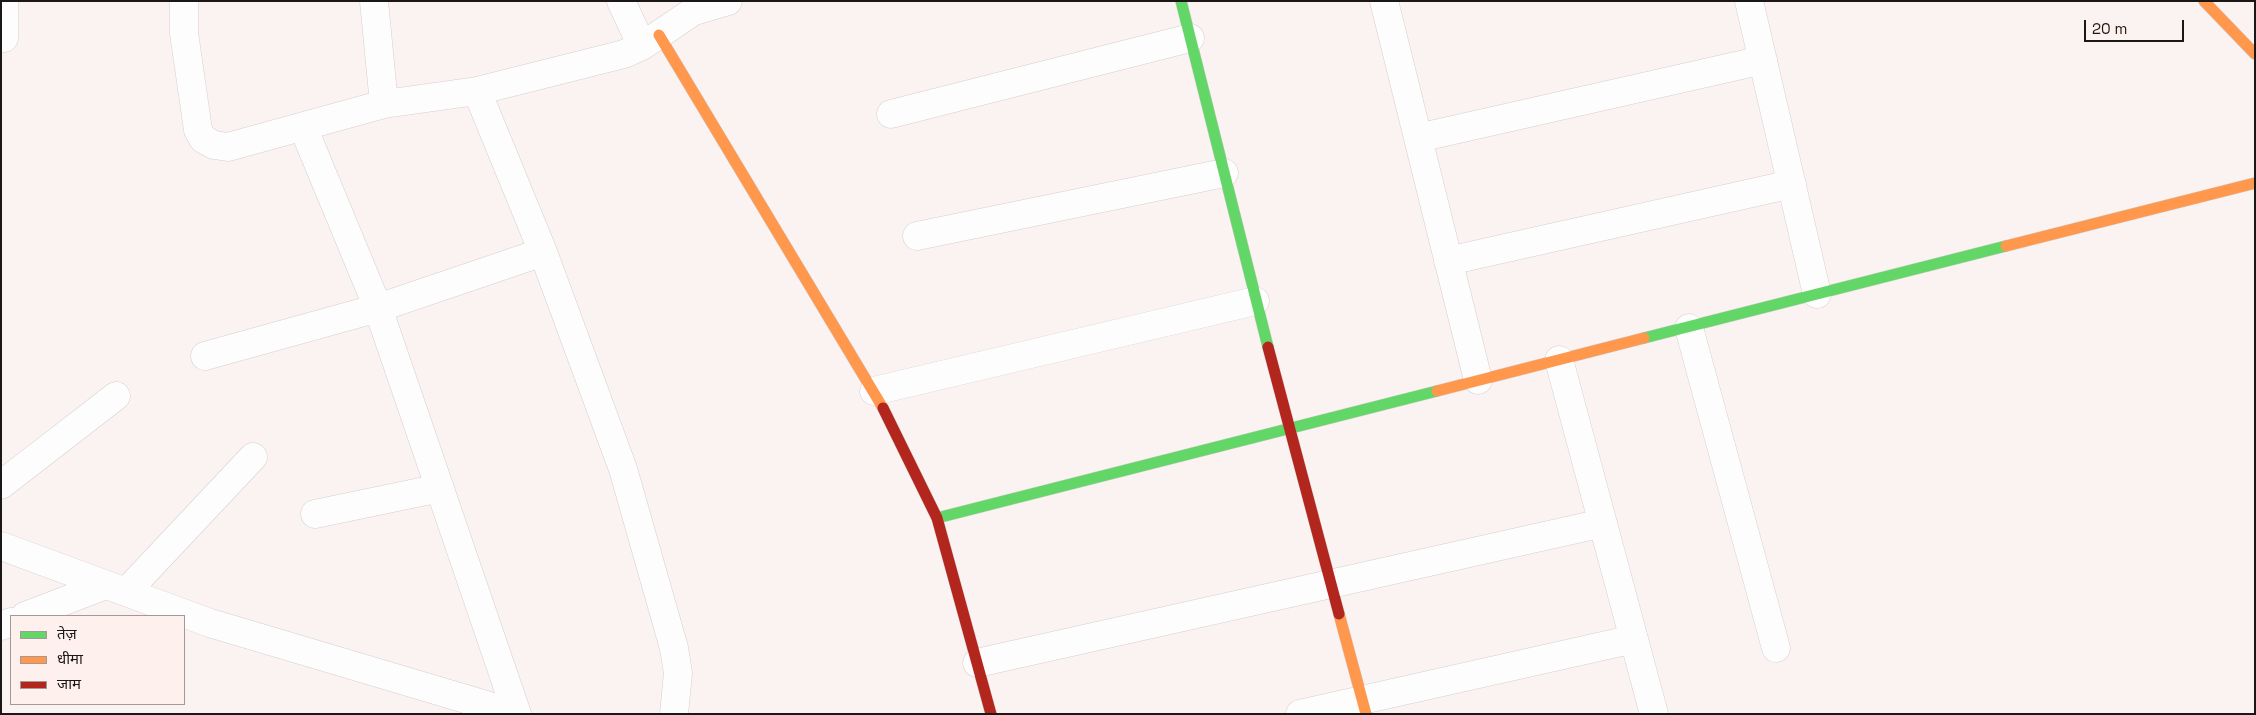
<!DOCTYPE html>
<meta charset="utf-8">
<style>
body{margin:0}
#map{position:relative;width:2256px;height:715px;overflow:hidden;background:#faf3f1;font-family:"Space Grotesk","Noto Sans Devanagari",sans-serif}
canvas{display:block}
.frame{position:absolute;inset:0;border:2px solid #1b1716;pointer-events:none}
.legend{position:absolute;left:10px;top:615px;width:175px;height:90px;box-sizing:border-box;background:#fef1ed;border:1px solid #a39a97;margin:0;padding:6px 9px;list-style:none;font-size:15px;color:#1b1716}
.legend li{display:flex;align-items:center;gap:10px;height:25px}
.legend b{width:25px;border:1px solid #a39a97}
.scale{position:absolute;left:2084px;top:20px;width:100px;height:22px;box-sizing:border-box;border:2px solid #1b1716;border-top:0;padding-left:6px;font-size:15px;line-height:18px;white-space:nowrap;color:#1b1716;-webkit-text-stroke:4px #fef1ed;paint-order:stroke}
</style>
<div id="map">
<canvas width="2256" height="715"></canvas>
<div class="frame"></div>
<ul class="legend">
<li><b style="height:6px;background:#63d668"></b>तेज़</li>
<li><b style="height:6px;background:#ff974d"></b>धीमा</li>
<li><b style="height:6px;background:#b3261e"></b>जाम</li>
</ul>
<div class="scale">20 m</div>
</div>
<script>
const ctx = document.querySelector('canvas').getContext('2d');
ctx.lineJoin = 'round';
const toPath = rows => new Path2D(rows.map(r => 'M' + r).join(''));
function stroke(path, color, width, dash) { ctx.strokeStyle = color; ctx.lineWidth = width; ctx.lineCap = dash ? 'butt' : 'round'; ctx.setLineDash(dash || []); ctx.stroke(path); }
const street = toPath([
 [184,1,184,33,198,130,203,139,214,145,228,147,384,104,477,91,624,54,642,46,694,11,728,1],
 [374,1,384,104],
 [621,1,642,46],
 [1384,1,1478,380],
 [1749,1,1817,294],
 [4,38,4,1],
 [477,91,543,252,623,469,674,648,678,673,674,714],
 [891,114,1190,38],
 [303,127,378,308,517,714],
 [1418,138,1763,60],
 [917,236,1224,173],
 [1448,261,1792,184],
 [1689,328,1776,648],
 [205,356,378,308,543,252],
 [1559,360,1654,714],
 [874,391,1255,301],
 [1,485,116,396],
 [315,514,440,488],
 [1,546,210,623,516,714],
 [126,592,253,457],
 [25,616,106,585],
 [1,626,11,622],
 [977,663,1603,523],
 [1300,714,1634,639]
]);
const fast = toPath([
 [1181,1,1268,347],
 [1644,338,2006,246],
 [937,518,1437,391]
]);
const slow = toPath([
 [2204,1,2255,54],
 [659,35,883,408],
 [2006,246,2255,183],
 [1437,391,1644,338],
 [1339,614,1366,714]
]);
const jam = toPath([
 [1268,347,1339,614],
 [883,408,937,518,991,714]
]);
stroke(street, '#d5cfce', 29);
stroke(fast, '#d5cfce', 12);
stroke(slow, '#d5cfce', 12);
stroke(jam, '#d5cfce', 12);
stroke(street, '#fefdfd', 28);
stroke(fast, '#63d668', 11);
stroke(slow, '#ff974d', 11);
stroke(jam, '#b3261e', 11);
</script>
